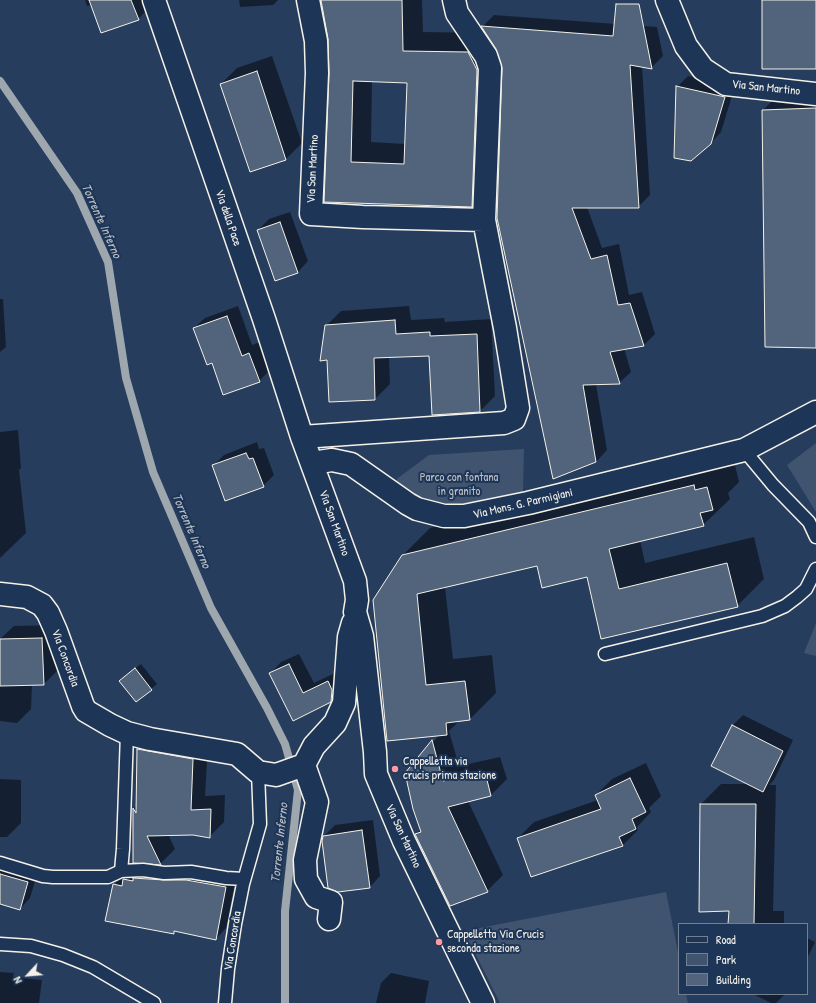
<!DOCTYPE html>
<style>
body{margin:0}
#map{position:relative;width:816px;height:1003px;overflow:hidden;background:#263d5d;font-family:"Patrick Hand",sans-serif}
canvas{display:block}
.legend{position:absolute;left:678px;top:923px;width:130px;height:72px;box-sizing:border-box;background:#1d3557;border:1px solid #738091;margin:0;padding:5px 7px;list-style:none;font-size:12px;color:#f4f1e8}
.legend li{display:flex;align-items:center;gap:8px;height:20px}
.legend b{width:20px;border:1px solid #738091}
.north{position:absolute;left:8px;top:955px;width:40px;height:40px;-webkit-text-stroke:3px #1d3557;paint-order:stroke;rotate:244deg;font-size:11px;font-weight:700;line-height:16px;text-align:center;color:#f4f1e8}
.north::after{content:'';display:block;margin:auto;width:14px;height:18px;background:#f4f1e8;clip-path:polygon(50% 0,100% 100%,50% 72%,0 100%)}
</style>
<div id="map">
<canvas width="816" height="1003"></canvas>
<ul class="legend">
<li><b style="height:5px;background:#1d3557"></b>Road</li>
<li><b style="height:11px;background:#40546f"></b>Park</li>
<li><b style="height:11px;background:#52647b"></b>Building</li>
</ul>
<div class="north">N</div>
</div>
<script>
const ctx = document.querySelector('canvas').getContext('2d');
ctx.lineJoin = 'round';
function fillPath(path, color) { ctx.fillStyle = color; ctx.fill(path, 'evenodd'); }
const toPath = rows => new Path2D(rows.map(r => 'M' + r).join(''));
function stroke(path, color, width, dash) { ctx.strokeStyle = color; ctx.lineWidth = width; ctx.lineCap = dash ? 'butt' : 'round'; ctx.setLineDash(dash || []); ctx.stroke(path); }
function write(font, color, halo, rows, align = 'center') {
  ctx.font = font + ' "Patrick Hand",sans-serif'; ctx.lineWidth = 4; ctx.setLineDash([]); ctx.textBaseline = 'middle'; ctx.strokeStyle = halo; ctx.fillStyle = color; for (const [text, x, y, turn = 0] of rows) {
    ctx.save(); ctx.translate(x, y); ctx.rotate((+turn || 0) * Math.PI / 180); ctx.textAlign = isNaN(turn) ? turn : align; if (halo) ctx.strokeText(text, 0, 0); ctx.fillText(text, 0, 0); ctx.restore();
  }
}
const green = toPath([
 [816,443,816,512,787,465],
 [524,449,523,492,464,516,390,492,398,478,429,455],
 [816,623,816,656,804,653],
 [666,892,679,957,679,994,686,994,688,1003,500,1003,464,931]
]);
const shadow = toPath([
 [85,0,146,0,149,8,138,19,92,5,87,6],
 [239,0,278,0,273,5,240,7],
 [321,0,422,0,423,32,487,33,482,27,494,15,657,27,663,56,651,68,642,66,650,195,638,207,587,207,602,248,619,244,629,295,642,292,655,334,643,346,624,348,631,372,619,383,596,384,607,450,596,462,503,68,497,49,492,186,472,206,325,201,330,73,329,39],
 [372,81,408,82,406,144,371,142],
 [272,56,302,143,286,159,251,171,221,84,237,68],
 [688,76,735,86,721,132,710,144,677,87],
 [816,89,816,347,763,110,783,90],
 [290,212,308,261,298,272,258,230,269,219],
 [0,299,3,299,6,347,0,352],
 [238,306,252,345,260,342,270,370,259,381,212,362,194,328,205,318],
 [409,306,411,320,444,318,445,322,491,319,495,396,480,411,430,355,389,357,390,384,375,399,326,326,341,311],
 [18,430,21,468,19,470,26,533,0,558,0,432],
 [257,442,259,449,264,448,274,475,263,486,213,466,224,455],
 [720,459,734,461,739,482,728,493,730,499,703,525,640,540,645,563,754,537,764,579,737,606,602,638,587,576,537,565,445,587,453,659,492,655,496,693,469,720,460,720,449,731,459,766,500,757,507,779,491,795,468,801,503,875,487,891,450,905,416,835,421,829,406,774,440,734,388,739,403,555,430,528],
 [56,625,58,670,44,684,32,684,31,709,17,723,0,721,0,639,14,626],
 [299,654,314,683,339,671,341,691,330,702,293,719,271,673,281,662],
 [141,664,157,684,137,701,125,676],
 [743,715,793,740,774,780,769,785,776,785,773,911,784,911,784,924,732,924,739,910,701,804,721,784,751,784,732,726],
 [153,734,208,745,205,796,225,795,224,822,209,837,193,834,168,834,175,849,160,864,134,862,134,808,137,806,138,749],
 [646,763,661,796,649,808,651,812,637,827,638,830,623,845,531,875,518,838,534,822,598,800,596,795,612,779],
 [0,779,21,780,21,823,7,837,0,837],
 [373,820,380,876,370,887,324,836,335,825],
 [0,860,38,871,30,898,20,909,2,904,0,906],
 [125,874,236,877,226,928,216,939,176,930,174,933,114,885],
 [807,938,815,942,807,959],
 [0,972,14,973,13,977,42,980,39,1003,0,1003],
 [391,973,429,981,425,1003,376,1003,381,983],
 [753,994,785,994,776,1003,771,1003]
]);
const stream = toPath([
 [0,81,77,193,108,262,126,378,153,472,211,608,267,708,285,744,298,790,285,911,285,1003]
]);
const building = toPath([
 [89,0,131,0,139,20,101,33,89,0],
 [321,0,402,0,403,51,468,52,477,70,472,207,324,202,329,73,328,39,321,0],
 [353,81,407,83,404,164,351,162,353,81],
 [762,0,816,0,816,69,762,69,762,0],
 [616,4,639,4,652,69,630,65,639,208,572,208,591,259,607,255,618,305,630,303,644,346,610,352,620,384,583,385,596,462,553,479,497,218,502,68,496,49,481,26,613,36,616,4],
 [257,71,286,160,250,172,220,84,257,71],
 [676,86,725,97,711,144,691,161,674,158,676,86],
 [816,108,816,348,765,347,762,110,816,108],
 [280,222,298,273,275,281,257,230,280,222],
 [227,316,242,356,249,353,260,382,223,395,212,363,207,365,193,328,227,316],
 [395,320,396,334,430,332,430,336,477,334,480,412,432,415,429,356,374,358,375,400,329,402,327,360,320,361,325,325,395,320],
 [246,453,249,459,253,458,264,487,225,501,212,465,246,453],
 [694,485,695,490,707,487,713,510,700,513,704,526,609,549,619,589,727,563,738,607,601,639,587,577,542,588,537,566,417,594,426,685,465,681,470,720,446,723,447,735,387,741,373,600,402,555,694,485],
 [42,638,44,685,0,686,0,639,42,638],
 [289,664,303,693,328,681,332,690,331,702,293,721,269,673,289,664],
 [135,668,152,690,136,702,119,681,135,668],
 [732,725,783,751,763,792,711,766,732,725],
 [432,740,443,781,485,772,491,796,448,807,488,892,450,906,415,834,421,832,413,809,405,773,432,740],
 [137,749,193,759,191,810,211,809,210,838,193,835,147,836,161,865,133,863,133,808,136,813,137,749],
 [630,778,646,812,632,819,636,829,619,837,623,846,531,877,517,838,601,809,595,795,630,778],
 [700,804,756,804,754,924,728,924,729,911,699,912,700,804],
 [362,830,370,888,338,892,328,888,322,841,323,836,362,830],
 [0,874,28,882,20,910,0,904,0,874],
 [133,878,164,880,186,880,226,887,216,940,174,931,174,934,105,921,113,884,122,886,123,879,133,881,133,878]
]);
const service = toPath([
 [744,450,773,485,809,522,816,537],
 [605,654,762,616,785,606,797,597,806,589,816,569],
 [0,863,43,876,53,877,108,877,121,871,143,870,164,873,191,872,226,878,244,879],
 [121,871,123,849,127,733],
 [0,944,31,946,63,955,93,967,154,1003],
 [225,1003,228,969,235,924,243,884,260,824,258,772]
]);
const minor = toPath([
 [154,0,264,319,302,437,355,581,357,600,355,612,362,636,375,752,376,774,404,841,483,1003],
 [308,0,316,41,317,73,311,214,363,217,484,220],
 [667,0,686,46,703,69,726,84,816,94],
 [302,437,504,423,514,419,518,408,505,328,484,220,490,68,486,56,457,13,454,0],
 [312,463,332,460,351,464,408,504,417,509,444,516,464,516,528,503,744,450,816,412],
 [0,594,27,597,42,605,48,613,56,631,83,706,86,711,110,725,127,733,150,739,237,754,258,772,276,775,304,765],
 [329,919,331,902,316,897,306,879,305,860,317,802,304,765,314,746,335,723,344,703,349,637,353,623]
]);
const markers = [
 [395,769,4,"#ff9aa2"],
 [439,942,4,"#ff9aa2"]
];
const streetNames = [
 ["Via San Martino",766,88,6],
 ["Via San Martino",313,169,-87],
 ["Via della Pace",228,218,71],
 ["Via Mons. G. Parmigiani",523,504,-13],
 ["Via San Martino",334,523,70],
 ["Via Concordia",65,658,70],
 ["Via San Martino",403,836,65],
 ["Via Concordia",233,941,-81]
];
const parkNames = [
 ["Parco con fontana",459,478],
 ["in granito",459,492]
];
const poiNames = [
 ["Cappelletta via",403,762],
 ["crucis prima stazione",403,776],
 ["Cappelletta Via Crucis",447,935],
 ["seconda stazione",447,949]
];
const waterNames = [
 ["Torrente Inferno",101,221,66],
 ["Torrente Inferno",191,531,67],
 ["Torrente Inferno",280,843,-84]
];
fillPath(green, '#40546f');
fillPath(shadow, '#0007');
stroke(stream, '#9fa7ae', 8);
fillPath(building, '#52647b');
stroke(building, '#f4f1e8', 1);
stroke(service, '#f4f1e8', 15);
stroke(minor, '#f4f1e8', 25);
stroke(service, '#1d3557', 12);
stroke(minor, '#1d3557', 22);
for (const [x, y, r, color] of markers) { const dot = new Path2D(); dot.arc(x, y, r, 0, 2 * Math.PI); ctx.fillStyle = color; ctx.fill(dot); stroke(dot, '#1d3557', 1.5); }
write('12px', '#f4f1e8', '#1d3557', streetNames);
write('12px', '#bec2c4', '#1d3557', parkNames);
write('12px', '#f4f1e8', '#1d3557', poiNames, 'left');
write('italic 13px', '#bcbfc2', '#1d3557', waterNames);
</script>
